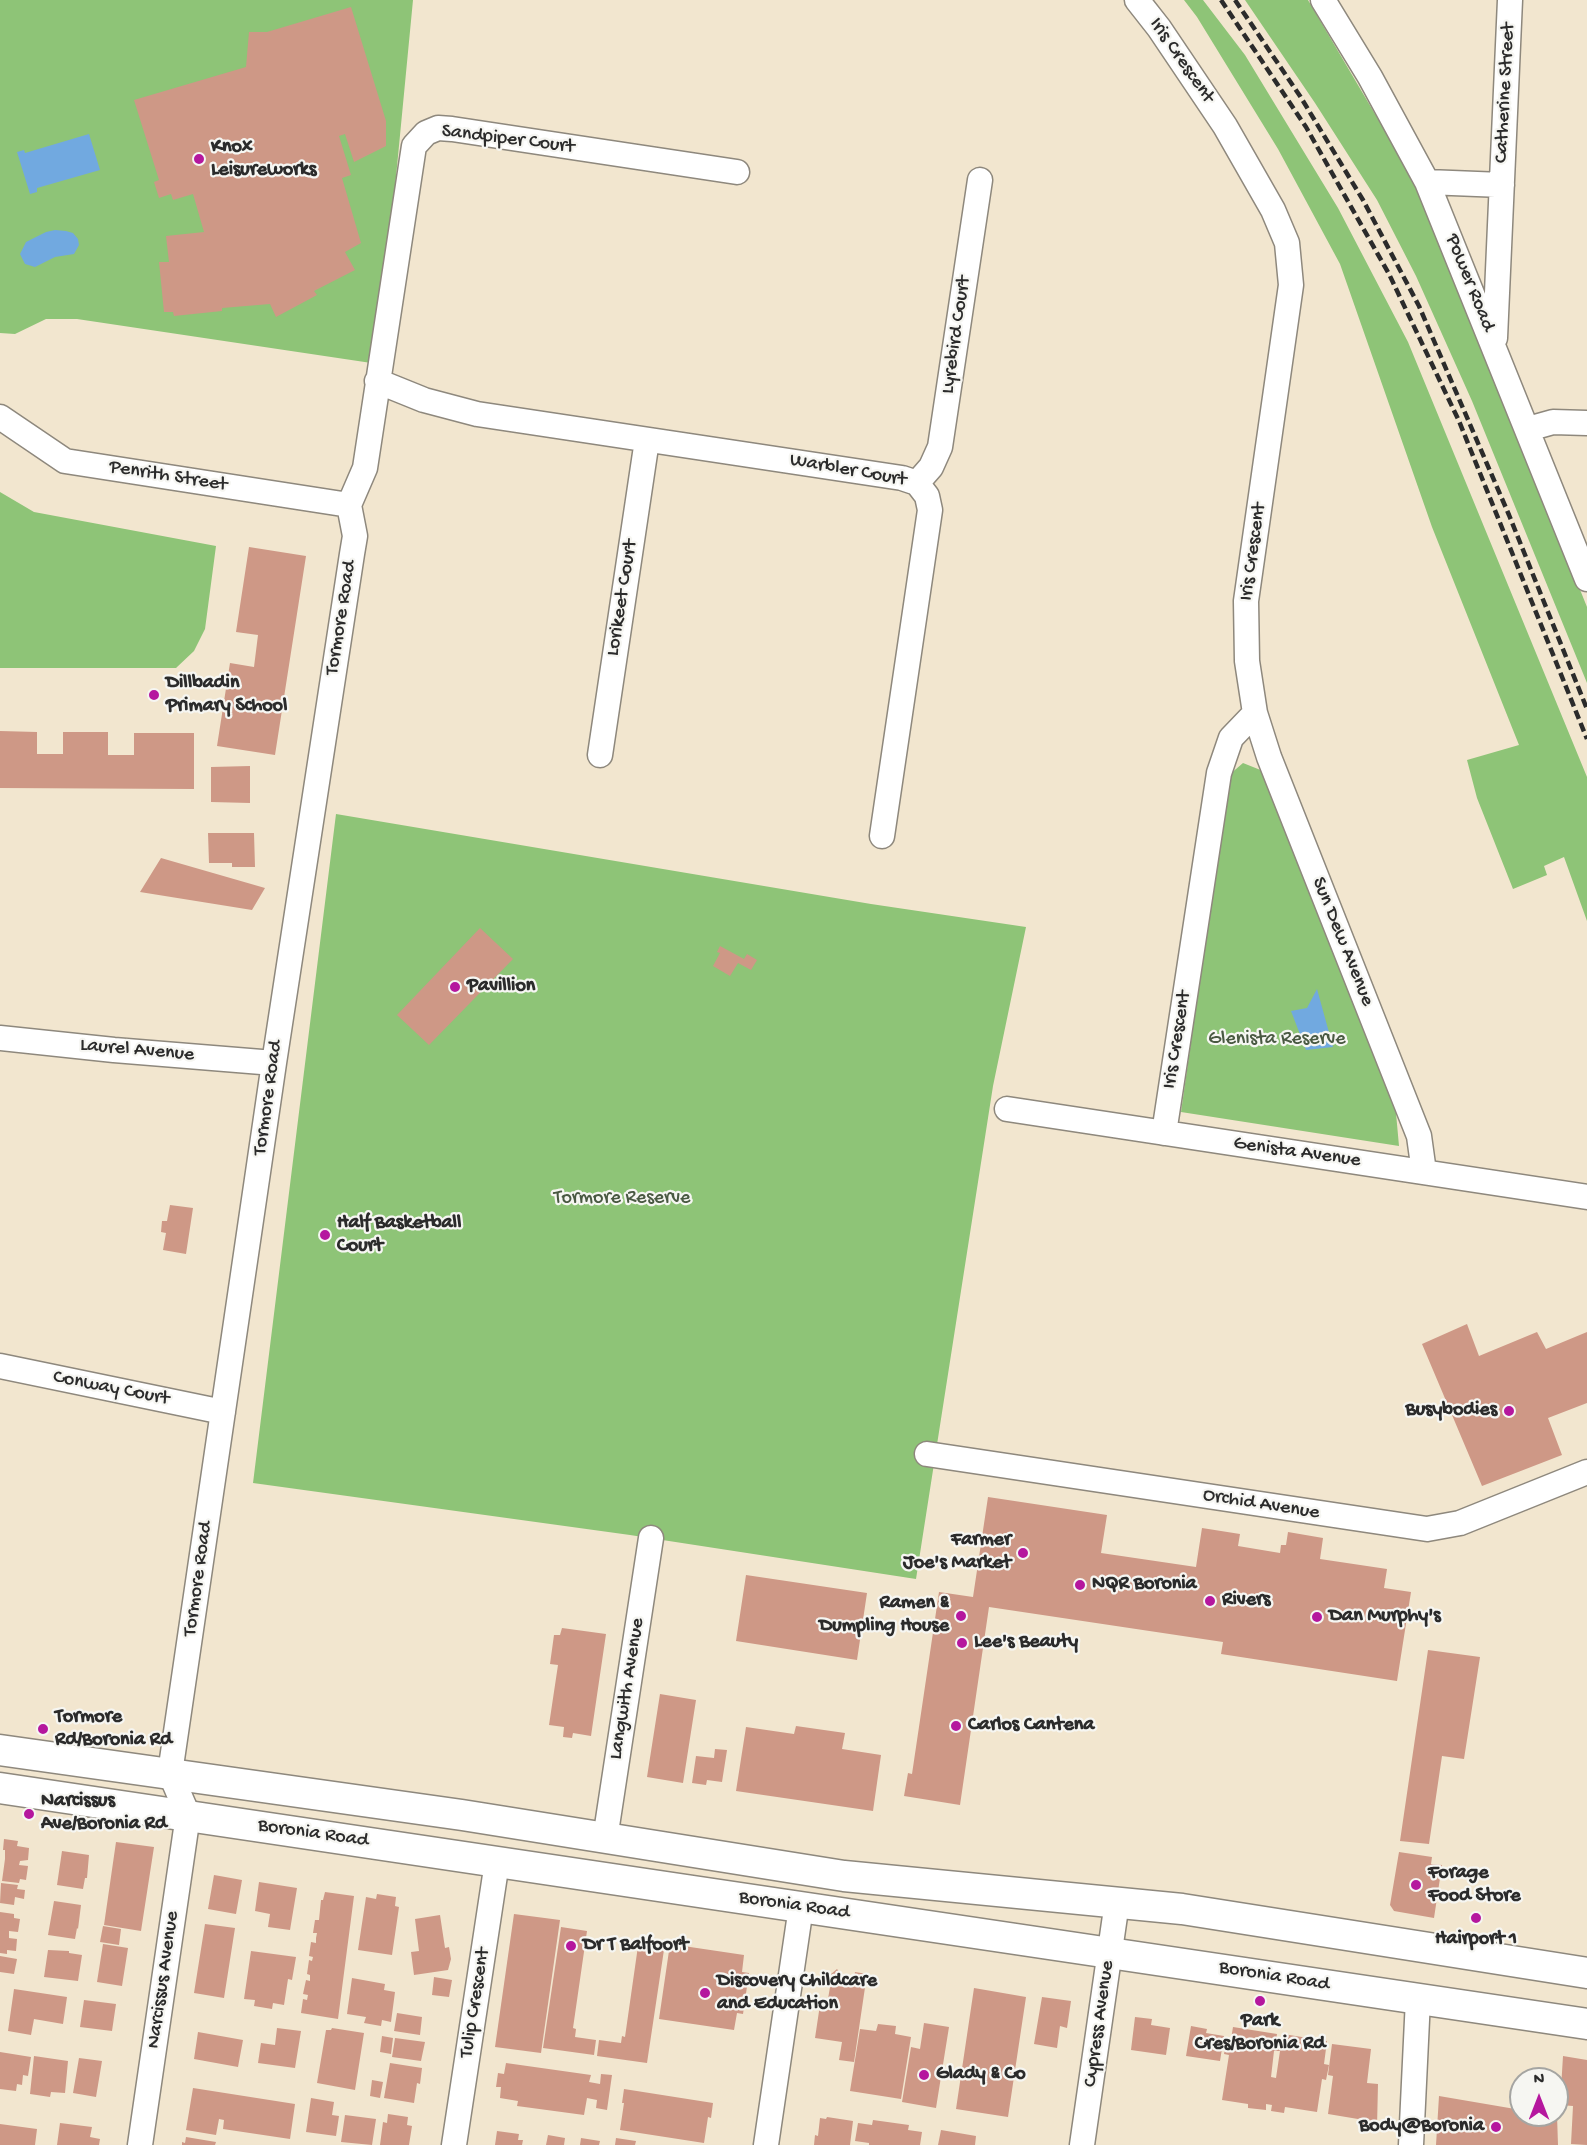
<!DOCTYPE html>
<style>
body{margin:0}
#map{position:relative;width:1587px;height:2145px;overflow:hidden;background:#f2e6cf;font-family:"Gochi Hand",sans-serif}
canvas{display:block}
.north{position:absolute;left:1509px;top:2067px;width:60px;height:60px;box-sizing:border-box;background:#f6f6f2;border:2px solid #a5a5a2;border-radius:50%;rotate:0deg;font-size:16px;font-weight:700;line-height:24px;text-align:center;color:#2b2b2b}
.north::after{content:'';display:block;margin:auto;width:21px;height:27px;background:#b5179e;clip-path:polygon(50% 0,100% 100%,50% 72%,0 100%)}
</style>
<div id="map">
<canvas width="1587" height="2145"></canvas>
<div class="north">N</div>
</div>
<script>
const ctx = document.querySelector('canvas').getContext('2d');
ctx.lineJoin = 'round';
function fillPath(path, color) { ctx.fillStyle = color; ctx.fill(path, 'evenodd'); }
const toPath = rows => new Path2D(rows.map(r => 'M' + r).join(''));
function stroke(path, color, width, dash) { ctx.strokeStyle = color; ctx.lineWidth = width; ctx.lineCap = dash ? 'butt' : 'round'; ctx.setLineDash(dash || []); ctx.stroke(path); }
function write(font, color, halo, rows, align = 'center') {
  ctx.font = font + ' "Gochi Hand",sans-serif'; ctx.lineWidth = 4.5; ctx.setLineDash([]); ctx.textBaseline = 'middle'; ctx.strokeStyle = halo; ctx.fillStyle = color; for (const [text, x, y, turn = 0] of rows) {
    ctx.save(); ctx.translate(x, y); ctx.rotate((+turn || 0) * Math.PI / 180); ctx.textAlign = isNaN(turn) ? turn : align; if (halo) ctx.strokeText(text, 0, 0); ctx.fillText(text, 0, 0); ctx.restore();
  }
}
const green = toPath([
 [0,0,413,0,378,364,77,319,46,319,15,334,0,333],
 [1184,0,1203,0,1245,55,1338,208,1408,342,1587,777,1587,921,1564,857,1544,866,1547,875,1513,889,1477,798,1467,760,1519,745,1432,527,1340,264,1278,149,1197,17],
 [1245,0,1308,0,1395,148,1425,205,1587,607,1587,683,1472,401,1416,276,1377,200,1315,103],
 [0,492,34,512,216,546,205,629,194,651,176,668,0,668],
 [1243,763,1263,771,1396,1113,1399,1146,1181,1112,1229,775],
 [336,814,871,904,1026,927,993,1086,916,1579,630,1535,253,1483]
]);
const water = toPath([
 [89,134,100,170,37,188,37,192,30,194,17,152,24,150,25,153],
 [55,230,66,231,73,233,78,239,79,245,74,254,55,257,35,267,25,264,20,254,26,242,46,232],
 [1317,989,1333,1047,1306,1050,1291,1011,1307,1008]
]);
const building = toPath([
 [351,7,386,121,386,146,354,162,345,134,339,136,351,175,342,178,361,243,345,252,355,270,314,291,317,295,276,317,270,304,222,308,222,311,174,316,173,312,164,312,159,262,169,262,166,236,204,232,193,194,173,200,171,194,159,198,154,182,159,180,134,100,246,67,249,32,267,32],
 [249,547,306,556,275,755,217,746,230,663,254,667,258,635,236,632],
 [0,731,37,732,37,754,63,754,63,732,108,732,108,755,134,755,134,733,194,733,194,789,0,788],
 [250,766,250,803,211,802,211,767],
 [208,833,254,833,255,867,232,867,232,863,209,863],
 [161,858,265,888,252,910,140,892],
 [480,928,513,959,429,1045,397,1015],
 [720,946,744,959,747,954,757,960,751,970,738,963,730,976,713,966,720,953,717,952],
 [170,1205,193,1208,186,1254,163,1250,166,1233,161,1232,162,1221,167,1221],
 [1467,1324,1479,1356,1537,1332,1546,1349,1587,1332,1587,1403,1548,1418,1562,1455,1482,1486,1422,1344],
 [988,1497,1107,1515,1101,1553,1196,1567,1202,1528,1240,1534,1238,1546,1280,1553,1281,1545,1286,1545,1288,1532,1323,1538,1320,1559,1387,1569,1384,1588,1411,1592,1397,1681,1221,1654,1223,1642,989,1607,960,1805,904,1796,908,1773,912,1774,939,1592,973,1597],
 [746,1575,867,1593,857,1660,736,1641],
 [562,1628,606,1634,591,1736,573,1733,572,1738,563,1737,564,1727,549,1725,558,1665,550,1664,554,1635,560,1635],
 [1428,1650,1480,1657,1464,1759,1442,1756,1429,1844,1400,1841],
 [660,1694,696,1700,683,1783,647,1777],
 [796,1726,845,1733,842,1749,881,1755,873,1811,736,1791,746,1727,794,1734],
 [715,1749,727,1750,722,1782,707,1780,706,1785,692,1783,696,1756,714,1758],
 [4,1839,18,1841,17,1846,29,1848,28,1860,20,1861,19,1865,28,1866,26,1880,20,1879,19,1883,2,1881,5,1859,5,1850,3,1850],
 [116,1842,154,1847,141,1931,104,1925],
 [62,1851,89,1855,87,1878,85,1878,83,1889,57,1885],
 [1399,1852,1432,1857,1431,1864,1442,1865,1434,1918,1394,1911,1390,1905],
 [214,1875,242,1880,236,1914,208,1909],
 [259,1882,297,1888,290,1930,268,1927,270,1914,255,1911],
 [1,1883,18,1885,17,1889,25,1890,24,1899,15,1897,14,1905,0,1903],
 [325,1892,354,1896,338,2019,301,2013,303,1999,307,2000,308,1995,303,1994,306,1980,310,1981,310,1975,307,1974,309,1960,312,1961,313,1957,309,1956,311,1942,316,1943,316,1938,317,1933,313,1933,315,1920,319,1920,321,1900,323,1900],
 [377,1894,396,1897,395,1906,399,1907,392,1955,358,1950,366,1897,376,1899],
 [54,1901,81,1905,78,1929,77,1928,75,1939,48,1935],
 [0,1912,14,1914,14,1918,20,1919,18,1932,9,1931,9,1938,17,1939,16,1951,7,1950,7,1954,0,1953],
 [514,1914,560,1920,541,2053,495,2047],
 [440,1915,445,1948,449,1947,451,1959,448,1970,414,1975,411,1952,419,1951,415,1919],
 [205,1924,235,1928,224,1998,194,1993],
 [103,1926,121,1929,119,1945,100,1942],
 [561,1927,587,1931,573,2028,576,2029,575,2037,596,2040,594,2055,543,2048],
 [639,1939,665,1943,647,2063,597,2056,599,2040,621,2043,622,2036,625,2037],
 [103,1944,128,1948,122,1986,97,1982],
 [670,1944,744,1955,742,1972,749,1973,743,2014,737,2013,734,2030,659,2019],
 [48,1950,69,1951,69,1953,82,1955,78,1981,44,1977],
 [251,1951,296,1957,292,1980,288,1979,284,2005,273,2003,272,2009,254,2006,255,2000,244,1999],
 [0,1956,17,1959,14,1974,0,1972],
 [837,1969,843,1977,854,1978,855,1972,867,1974,854,2062,839,2060,842,2042,815,2038,821,1998,828,1999,830,1987,824,1980],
 [434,1977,452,1980,449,1997,432,1995],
 [352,1978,385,1984,384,1990,395,1992,391,2022,382,2020,381,2026,364,2023,366,2017,347,2014],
 [974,1988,1026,1997,1008,2117,956,2109],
 [14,1989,67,1997,63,2024,34,2019,31,2035,8,2031],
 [1042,1997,1071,2001,1067,2028,1060,2026,1057,2048,1034,2044],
 [84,2000,116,2004,112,2031,80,2027],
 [397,2013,422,2017,420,2035,394,2031],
 [1135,2017,1152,2019,1151,2025,1170,2028,1166,2055,1131,2050],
 [924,2023,949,2027,936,2108,902,2102,911,2047,920,2049],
 [878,2024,896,2026,895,2034,911,2037,901,2099,850,2091,860,2029,876,2031],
 [1191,2026,1207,2029,1206,2033,1224,2036,1220,2061,1186,2056],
 [1233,2027,1277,2034,1275,2045,1281,2046,1283,2034,1327,2041,1324,2064,1329,2065,1326,2080,1322,2079,1317,2112,1285,2107,1284,2113,1271,2111,1272,2105,1266,2104,1266,2110,1248,2108,1248,2104,1222,2100,1229,2055,1224,2054,1226,2044,1230,2045],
 [1274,2051,1280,2051,1276,2078,1271,2077],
 [277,2028,301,2031,295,2068,258,2063,261,2043,275,2045],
 [332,2028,364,2033,355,2090,317,2083,326,2030,331,2030],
 [198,2032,243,2040,238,2067,194,2059],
 [382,2036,393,2038,391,2054,380,2052],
 [395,2038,425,2042,421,2061,392,2057],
 [1332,2044,1371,2049,1367,2083,1378,2084,1377,2127,1357,2125,1358,2119,1328,2114,1333,2076,1328,2075],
 [0,2052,31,2057,28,2076,23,2075,22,2085,17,2084,16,2091,0,2089],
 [34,2056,68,2061,65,2093,51,2092,50,2097,30,2094],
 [1563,2056,1587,2060,1587,2145,1571,2144,1573,2106,1560,2105],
 [79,2058,102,2061,96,2097,73,2093],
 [390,2063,422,2068,420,2084,417,2083,414,2103,384,2098],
 [506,2063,591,2075,589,2082,600,2084,601,2074,612,2075,607,2110,596,2108,597,2100,587,2098,584,2115,517,2106,518,2101,500,2098,501,2087,496,2087,498,2073,504,2074],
 [372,2080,383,2082,380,2098,370,2096],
 [193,2088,295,2104,290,2139,223,2129,224,2120,219,2119,216,2135,186,2130],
 [624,2089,713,2103,711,2118,708,2117,704,2143,620,2130,624,2103,622,2103],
 [1439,2096,1521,2110,1521,2115,1557,2115,1558,2145,1436,2145],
 [311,2098,334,2102,332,2115,339,2116,336,2136,306,2132],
 [388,2114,408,2117,407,2125,412,2126,409,2145,380,2145,383,2122,387,2123],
 [345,2115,376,2119,372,2145,341,2142],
 [827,2117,853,2121,850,2145,814,2145,815,2135,818,2136,820,2118,826,2119],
 [873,2120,909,2125,908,2130,922,2132,920,2145,869,2145,869,2143,855,2141,858,2123,872,2125],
 [60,2123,92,2127,90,2137,100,2139,99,2145,57,2145],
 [0,2124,37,2129,35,2145,0,2145],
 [941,2130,976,2136,975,2145,938,2145],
 [497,2131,519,2134,518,2140,523,2140,522,2145,495,2145],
 [548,2135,565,2138,564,2145,546,2145],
 [186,2137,216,2142,215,2145,182,2145,182,2142,185,2143],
 [581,2138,600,2141,599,2145,580,2145],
 [616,2138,636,2141,635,2145,615,2145]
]);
const minor = toPath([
 [1137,0,1159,28,1225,126,1273,210,1287,243,1291,285,1246,601,1247,661,1255,713,1231,738,1219,773,1164,1133],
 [1323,0,1370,77,1427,182,1587,579],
 [1427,182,1502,185],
 [1495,338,1510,0],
 [377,381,424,400,477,414,902,478,917,483,927,496,930,510,882,836],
 [0,417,65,461,349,505],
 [1528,429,1553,422,1587,423],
 [917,483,931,467,940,447,980,180],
 [1255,713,1269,757,1419,1136,1424,1172],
 [600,755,647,440],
 [0,1038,114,1050,274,1063],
 [1007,1109,1587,1197],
 [0,1366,223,1412],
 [927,1454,1427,1529,1460,1523,1587,1472],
 [605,1839,651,1538],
 [140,2145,188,1815,170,1773,274,1063,352,554,355,536,349,505,365,468,414,146,426,133,438,128,452,129,737,172],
 [454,2145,497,1862],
 [766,2145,801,1907],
 [1082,2145,1117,1902],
 [1411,2145,1418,1999]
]);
const major = toPath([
 [0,1750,462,1815,844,1876,1182,1909,1587,1973],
 [0,1788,1587,2024]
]);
const rail = toPath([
 [1221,0,1306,127,1389,274,1459,421,1587,739],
 [1235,0,1300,96,1363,200,1419,306,1509,515,1587,709]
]);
const markers = [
 [199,159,6,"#b5179e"],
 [154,695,6,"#b5179e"],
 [455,987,6,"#b5179e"],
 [325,1235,6,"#b5179e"],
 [1509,1411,6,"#b5179e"],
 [1023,1553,6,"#b5179e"],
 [1080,1585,6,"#b5179e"],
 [1210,1601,6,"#b5179e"],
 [961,1616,6,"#b5179e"],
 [1317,1617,6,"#b5179e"],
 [962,1643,6,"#b5179e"],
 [956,1726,6,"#b5179e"],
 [43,1729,6,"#b5179e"],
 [29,1814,6,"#b5179e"],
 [1416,1885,6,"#b5179e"],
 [1476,1918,6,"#b5179e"],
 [571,1946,6,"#b5179e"],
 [705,1993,6,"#b5179e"],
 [1260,2001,6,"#b5179e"],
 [924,2075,6,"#b5179e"],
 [1496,2127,6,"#b5179e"]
];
const streetNames = [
 ["Iris Crescent",1181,61,55],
 ["Catherine Street",1506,93,-87],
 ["Sandpiper Court",508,140,7],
 ["Power Road",1469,283,68],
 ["Lyrebird Court",957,335,-82],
 ["Warbler Court",848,471,10],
 ["Penrith Street",168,477,9],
 ["Iris Crescent",1254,552,-82],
 ["Lorikeet Court",623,598,-81],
 ["Tormore Road",342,618,-81],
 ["Sun Dew Avenue",1342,942,68],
 ["Iris Crescent",1178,1040,-81],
 ["Laurel Avenue",137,1051,5],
 ["Tormore Road",269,1098,-82],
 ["Genista Avenue",1297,1153,8],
 ["Conway Court",111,1389,11],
 ["Orchid Avenue",1261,1505,9],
 ["Tormore Road",199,1579,-82],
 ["Langwith Avenue",628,1689,-81],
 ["Boronia Road",313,1834,8],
 ["Boronia Road",794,1906,8],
 ["Boronia Road",1274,1977,9],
 ["Narcissus Avenue",164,1980,-82],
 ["Tulip Crescent",476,2003,-81],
 ["Cypress Avenue",1100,2024,-82]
];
const poiNames = [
 ["Knox",211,148],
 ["Leisureworks",211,171],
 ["Dillbadin",166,684],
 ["Primary School",166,707],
 ["Pavillion",467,987],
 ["Half Basketball",337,1224],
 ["Court",337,1247],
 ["Busybodies",1497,1411,"right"],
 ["Farmer",1011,1541,"right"],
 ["Joe's Market",1011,1564,"right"],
 ["NQR Boronia",1092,1585],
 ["Rivers",1222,1601],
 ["Ramen &",949,1604,"right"],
 ["Dumpling House",949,1627,"right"],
 ["Dan Murphy's",1329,1617],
 ["Lee's Beauty",974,1643],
 ["Tormore",55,1718],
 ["Rd/Boronia Rd",55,1741],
 ["Carlos Cantena",968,1726],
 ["Narcissus",41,1802],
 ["Ave/Boronia Rd",41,1825],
 ["Forage",1428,1874],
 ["Food Store",1428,1897],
 ["Hairport 1",1476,1940,"center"],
 ["Dr T Balfoort",583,1946],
 ["Discovery Childcare",717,1982],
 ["and Education",717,2005],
 ["Park",1260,2022,"center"],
 ["Cres/Boronia Rd",1260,2045,"center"],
 ["Glady & Co",936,2075],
 ["Body@Boronia",1484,2127,"right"]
];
const parkNames = [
 ["Glenista Reserve",1277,1040],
 ["Tormore Reserve",622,1199]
];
fillPath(green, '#8ec477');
fillPath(water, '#71a9e0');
fillPath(building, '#ce9886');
stroke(minor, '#8e887d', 27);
stroke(major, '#8e887d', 33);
stroke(minor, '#fff', 24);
stroke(major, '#fff', 30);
stroke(rail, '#2b2b2b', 4.5, [9, 4.5]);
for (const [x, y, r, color] of markers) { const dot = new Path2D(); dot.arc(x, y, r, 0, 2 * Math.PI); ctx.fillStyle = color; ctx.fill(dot); stroke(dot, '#f6f6f2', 2); }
write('20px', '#2b2b2b', '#f6f6f2', streetNames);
write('bold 20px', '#2b2b2b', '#f6f6f2', poiNames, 'left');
write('20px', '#495942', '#f6f6f2', parkNames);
</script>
